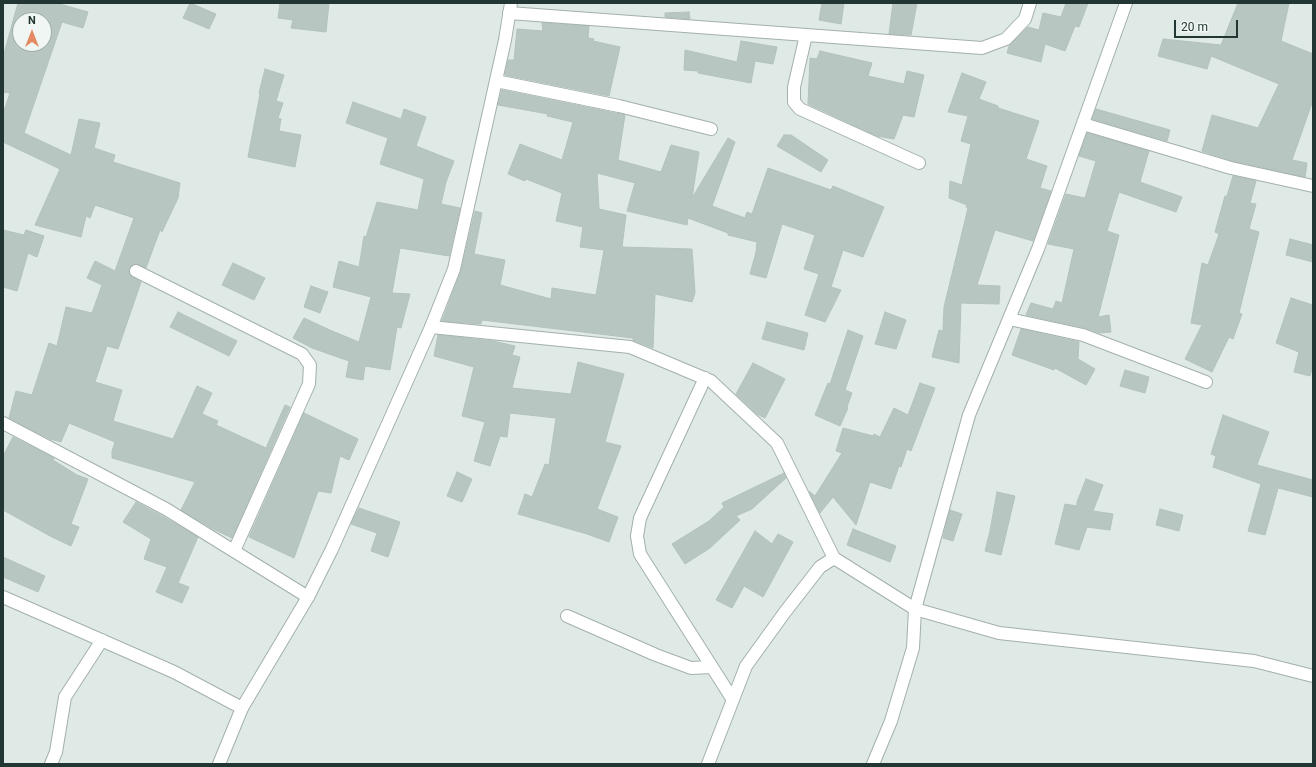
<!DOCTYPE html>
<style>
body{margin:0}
#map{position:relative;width:1316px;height:767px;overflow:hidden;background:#dfe9e5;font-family:Roboto,sans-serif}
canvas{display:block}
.frame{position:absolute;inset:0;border:4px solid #223733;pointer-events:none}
.north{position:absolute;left:12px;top:12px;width:40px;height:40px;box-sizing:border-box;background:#eff6f3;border:1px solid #9daaa6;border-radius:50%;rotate:0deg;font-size:11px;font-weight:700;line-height:16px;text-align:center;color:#223733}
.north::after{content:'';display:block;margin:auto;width:14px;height:18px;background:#e48a63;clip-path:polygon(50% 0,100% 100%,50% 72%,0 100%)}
.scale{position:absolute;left:1174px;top:20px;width:64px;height:18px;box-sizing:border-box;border:2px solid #223733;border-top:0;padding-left:5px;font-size:12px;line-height:14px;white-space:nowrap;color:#223733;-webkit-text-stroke:3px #eff6f3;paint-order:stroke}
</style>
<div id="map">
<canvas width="1316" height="767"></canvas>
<div class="frame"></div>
<div class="north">N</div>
<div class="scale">20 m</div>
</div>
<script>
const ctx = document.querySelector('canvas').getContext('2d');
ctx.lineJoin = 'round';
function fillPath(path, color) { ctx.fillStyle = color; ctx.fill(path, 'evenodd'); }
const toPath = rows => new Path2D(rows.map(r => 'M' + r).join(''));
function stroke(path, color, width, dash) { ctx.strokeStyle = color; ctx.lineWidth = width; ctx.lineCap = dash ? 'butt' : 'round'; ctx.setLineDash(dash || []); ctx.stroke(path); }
const building = toPath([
 [18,3,56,3,88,12,83,28,62,22,24,133,71,155,79,119,100,123,94,148,115,155,113,162,180,183,178,198,162,232,160,230,146,268,136,264,132,265,129,268,129,272,130,275,141,282,118,349,107,346,95,382,122,390,113,421,173,439,197,386,212,393,202,414,218,421,216,425,266,448,285,405,290,407,232,538,213,529,181,510,195,482,112,458,112,451,115,442,69,423,61,442,50,439,9,418,16,391,32,395,49,343,57,346,66,307,92,313,102,285,87,278,95,261,115,271,134,218,95,205,90,218,86,216,81,237,35,225,60,169,3,142,3,114,10,93,3,92,3,57,18,3],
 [20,20,44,20,44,44,20,44,20,20],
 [190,3,216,14,209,29,183,18,190,3],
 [280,3,329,3,326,32,291,28,293,20,278,18,280,3],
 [822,3,844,3,841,24,819,20,822,3],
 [893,3,917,3,911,35,889,34,893,3],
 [1066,3,1088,3,1079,27,1075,26,1065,51,1045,44,1041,62,1007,53,1009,46,1028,27,1039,30,1043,13,1061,17,1066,3],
 [1238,3,1289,3,1281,41,1313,54,1313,100,1292,160,1307,163,1305,177,1233,161,1202,151,1212,115,1258,128,1279,84,1211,56,1207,69,1158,56,1163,39,1221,45,1238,3],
 [689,12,690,19,665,17,665,13,689,12],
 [542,23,589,26,588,38,594,39,593,41,620,47,609,96,505,75,508,60,514,60,517,29,543,31,542,23],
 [741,41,777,47,773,64,755,61,751,83,698,73,698,71,684,70,685,50,737,62,741,41],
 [820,51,872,63,868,76,904,84,907,71,924,75,914,117,903,115,894,139,877,136,808,104,810,58,817,59,820,51],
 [265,69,284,75,276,101,283,103,278,118,281,119,279,131,301,135,295,167,248,157,260,94,259,93,265,69],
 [962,73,986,82,979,99,998,106,998,108,1039,121,1026,159,1047,166,1040,188,1051,191,1033,241,995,230,977,285,1000,286,999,304,961,303,959,363,932,357,939,330,943,331,944,307,968,208,966,207,967,205,949,198,950,181,962,185,971,144,961,141,968,116,948,112,962,73],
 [502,90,625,115,618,160,661,172,671,145,699,152,692,198,728,138,735,142,712,206,745,218,747,212,752,214,768,168,831,190,833,186,884,207,863,257,843,250,831,287,841,290,825,322,805,315,819,274,804,269,815,235,782,224,766,278,750,274,756,252,757,242,728,235,728,233,688,218,687,225,627,211,635,183,597,173,599,209,626,215,622,247,692,249,695,293,692,302,655,294,653,348,633,340,633,338,482,320,481,324,442,321,461,271,475,211,482,213,474,254,505,260,500,285,551,299,552,288,596,295,604,250,580,247,583,227,556,221,562,193,526,179,525,181,508,174,520,144,562,160,573,122,547,116,548,114,498,105,502,90],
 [353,102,401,119,404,109,426,117,416,146,454,161,446,182,441,204,460,208,449,256,400,248,392,293,410,294,401,328,397,327,390,370,365,366,363,380,346,377,349,361,312,348,293,338,304,318,332,331,359,342,371,297,333,287,339,261,359,267,364,236,366,237,377,202,418,210,424,179,380,164,388,138,346,123,353,102],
 [1096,109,1170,130,1167,141,1092,119,1096,109],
 [1087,133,1149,151,1140,182,1182,197,1176,212,1119,192,1107,231,1119,235,1098,317,1109,315,1111,332,1100,333,1085,328,1026,315,1031,303,1053,309,1056,301,1062,303,1074,249,1048,244,1066,194,1085,198,1096,161,1079,156,1087,133],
 [784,135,791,135,828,160,821,172,777,146,784,135],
 [1233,176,1256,181,1250,203,1256,204,1249,229,1259,232,1239,313,1242,314,1233,339,1229,337,1212,372,1185,359,1202,325,1191,323,1202,263,1208,265,1219,234,1215,232,1225,196,1227,196,1233,176],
 [3,230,24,235,26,230,44,236,37,257,28,253,17,291,3,287,3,230],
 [1290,239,1313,245,1313,262,1286,255,1290,239],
 [233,263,265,278,254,300,222,285,233,263],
 [311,286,328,292,320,313,304,307,311,286],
 [1291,298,1313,305,1313,365,1310,376,1294,372,1299,352,1276,343,1291,298],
 [178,312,237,341,229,356,170,327,178,312],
 [885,312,906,320,896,349,875,344,885,312],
 [767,322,808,333,804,350,762,339,767,322],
 [1021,329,1079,342,1078,359,1095,369,1086,385,1055,368,1054,370,1012,355,1021,329],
 [848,330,863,336,845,390,852,393,847,407,848,408,840,426,815,415,828,383,830,384,848,330],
 [438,335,493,341,515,346,512,355,520,357,512,388,571,394,578,362,624,374,605,442,621,446,597,509,618,517,609,542,587,534,518,514,525,494,532,497,545,464,549,465,556,418,510,413,507,437,500,436,490,466,474,461,485,422,462,416,474,367,434,356,438,335],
 [753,363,785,379,765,418,757,414,736,394,753,363],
 [1125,370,1149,377,1145,393,1120,386,1125,370],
 [920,383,935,388,911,451,907,449,901,467,899,466,891,489,870,482,856,525,833,497,820,513,809,491,815,496,842,453,836,451,843,428,873,436,874,434,880,437,894,408,908,415,920,383],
 [304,413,358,439,349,460,340,456,331,493,318,491,294,558,249,537,304,413],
 [1223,415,1269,432,1257,465,1313,480,1313,497,1278,488,1265,535,1248,531,1261,484,1213,467,1216,456,1211,454,1223,415],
 [13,437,54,458,53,460,77,475,88,479,71,524,79,527,71,546,52,537,3,510,3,456,13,437],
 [457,472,472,479,462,502,447,496,457,472],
 [784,473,786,478,752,509,736,516,740,520,710,548,685,564,672,544,709,521,724,507,722,503,784,473],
 [1086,479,1103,485,1093,511,1113,514,1110,530,1087,527,1079,550,1055,544,1065,504,1077,506,1077,502,1086,479],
 [997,492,1015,496,1001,555,985,551,990,531,997,492],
 [136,502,162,516,198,537,178,583,189,587,182,603,156,592,167,567,144,559,151,539,123,522,136,502],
 [359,508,400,522,388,557,371,551,377,533,351,524,359,508],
 [1160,509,1183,515,1179,531,1156,525,1160,509],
 [950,510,962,514,953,541,943,538,950,510],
 [853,529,896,546,890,562,847,545,853,529],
 [755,531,772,544,778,534,793,542,763,597,744,586,732,608,716,600,755,531],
 [3,557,45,576,38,592,3,577,3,557]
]);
const minor = toPath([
 [509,13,982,48,1006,39,1025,19,1030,3],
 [806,35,794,87,794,102,800,109,919,163],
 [496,81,619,106,711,129],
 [1083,124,1231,168,1313,186],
 [136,271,302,354,310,365,309,384,234,551],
 [1009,319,1083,335,1206,382],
 [431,327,630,347,711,381,777,443,834,558,915,609,999,633,1254,661,1313,676],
 [705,378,640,518,637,536,640,554,733,700],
 [3,423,166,509,308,597],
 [3,597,174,672,242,708],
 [567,616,656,655,691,668,712,667],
 [51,764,56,752,65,697,102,640],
 [708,764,746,666,785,612,820,567,834,558],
 [873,764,891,721,913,648,915,609,969,415,1038,249,1126,3]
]);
const tertiary = toPath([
 [219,764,242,708,308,597,332,549,431,327,454,269,505,40,511,3]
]);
fillPath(building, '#b8c6c1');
stroke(building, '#b3c2bc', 1);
stroke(minor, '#a3b0ac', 14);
stroke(tertiary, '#a3b0ac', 14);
stroke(minor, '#fff', 12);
stroke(tertiary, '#fff', 12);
</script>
